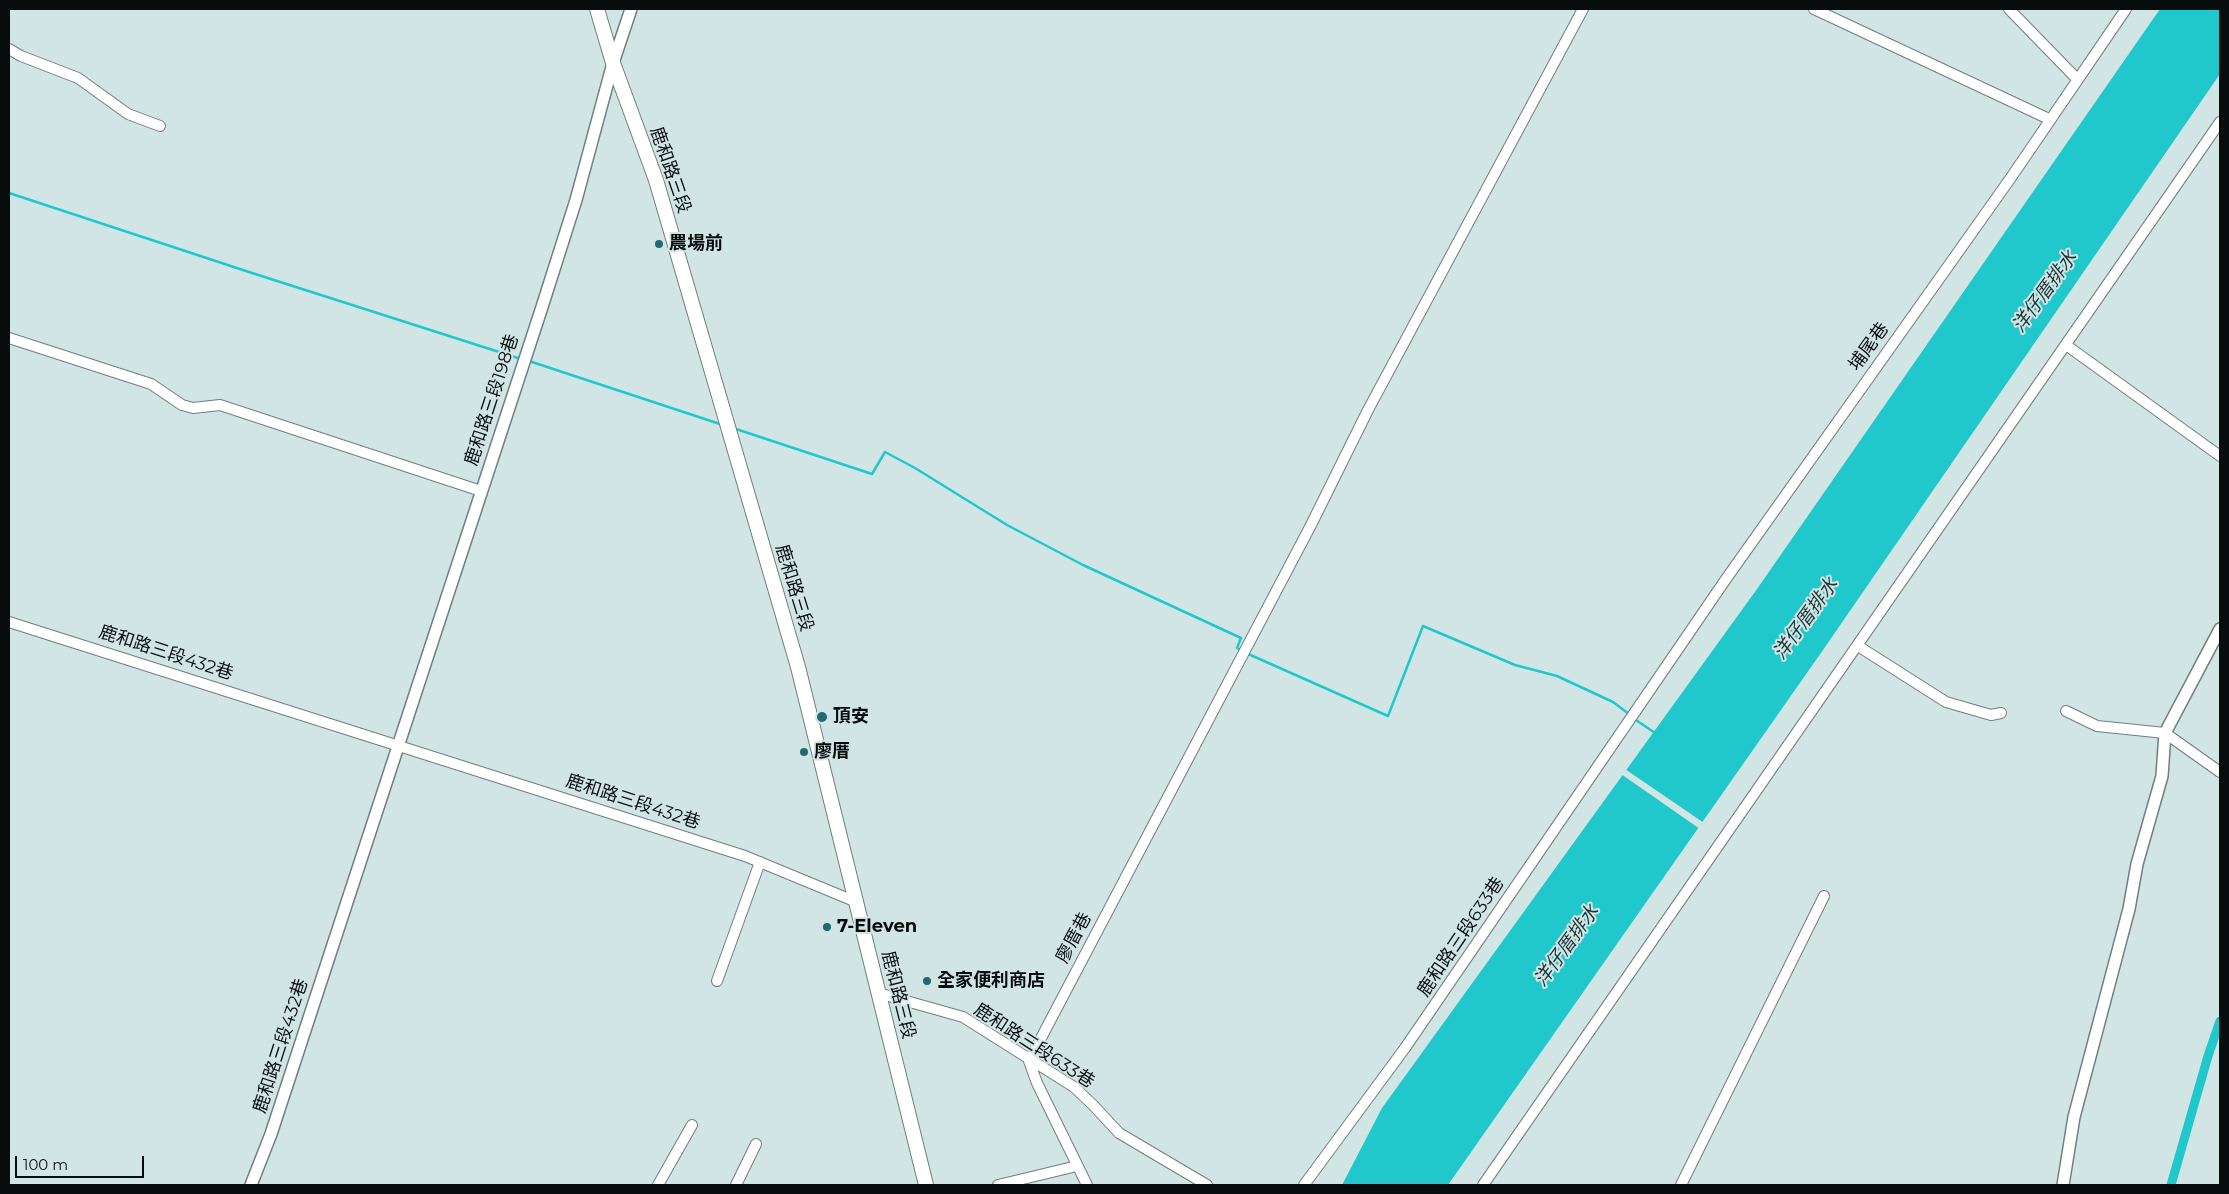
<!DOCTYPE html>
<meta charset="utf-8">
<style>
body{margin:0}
#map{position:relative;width:2229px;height:1194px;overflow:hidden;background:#d2e5e5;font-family:Montserrat,sans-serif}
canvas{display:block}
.frame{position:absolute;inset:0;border:10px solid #070d0d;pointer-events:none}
.scale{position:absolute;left:15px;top:1156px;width:129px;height:22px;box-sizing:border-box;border:2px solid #070d0d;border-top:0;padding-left:6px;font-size:15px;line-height:18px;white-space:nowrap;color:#070d0d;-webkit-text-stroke:4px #d2e5e5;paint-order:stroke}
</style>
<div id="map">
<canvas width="2229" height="1194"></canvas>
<div class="frame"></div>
<div class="scale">100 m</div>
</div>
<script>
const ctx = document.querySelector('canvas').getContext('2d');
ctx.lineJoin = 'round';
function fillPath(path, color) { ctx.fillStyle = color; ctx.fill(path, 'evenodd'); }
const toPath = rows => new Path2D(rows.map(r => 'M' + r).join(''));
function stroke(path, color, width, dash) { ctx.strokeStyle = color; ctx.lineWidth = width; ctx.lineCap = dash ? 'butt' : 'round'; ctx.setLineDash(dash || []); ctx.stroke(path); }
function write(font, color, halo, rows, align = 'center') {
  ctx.font = font + ' Montserrat,"Noto Sans TC",sans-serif'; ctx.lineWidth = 4; ctx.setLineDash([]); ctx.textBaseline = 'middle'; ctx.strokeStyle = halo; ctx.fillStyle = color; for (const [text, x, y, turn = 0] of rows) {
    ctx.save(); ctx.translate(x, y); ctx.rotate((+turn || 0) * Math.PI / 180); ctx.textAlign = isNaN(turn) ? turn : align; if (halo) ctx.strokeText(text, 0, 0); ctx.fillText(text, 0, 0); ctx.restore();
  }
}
const water = toPath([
 [2160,9,2220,9,2220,74,1823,650,1448,1185,1342,1185,1382,1108,1757,589]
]);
const pier = toPath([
 [1625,769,1704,823,1700,829,1621,774]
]);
const stream = toPath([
 [9,193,249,272,521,359],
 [529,361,723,425],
 [733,428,872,474,885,452,915,468,1007,525,1083,565,1241,638,1237,648,1241,650],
 [1246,653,1388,716,1423,626,1515,665,1557,676,1613,702,1629,714],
 [1633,718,1655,733]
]);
const canal = toPath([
 [2171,1185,2208,1056,2220,1021]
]);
const minor = toPath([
 [1814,9,2049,119],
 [2009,9,2077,79],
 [9,49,21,56,78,78,128,114,160,126],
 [9,338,151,384,182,405,193,408,220,405,481,491],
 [2066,345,2220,456],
 [9,622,745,856,854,901],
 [1858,646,1946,702,1991,715,2001,713],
 [2066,711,2097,726,2165,733,2220,772],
 [717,981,760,862],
 [878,993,963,1017,1074,1087,1093,1105,1119,1133,1207,1185],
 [658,1185,692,1125],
 [736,1185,756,1144],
 [998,1185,1077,1166],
 [1087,1185,1037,1083,1029,1061,1311,525,1368,410,1583,9],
 [1304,1185,1405,1048,1726,579,2010,179,2126,9],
 [1483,1185,2220,122],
 [1681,1185,1824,896]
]);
const tertiary = toPath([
 [251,1185,271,1134,542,307,576,200,613,63,631,9],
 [2063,1185,2074,1117,2129,909,2137,864,2162,776,2165,733,2220,629]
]);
const secondary = toPath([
 [597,9,613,63,656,180,798,667,926,1185]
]);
const markers = [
 [659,244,5,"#1f6b6d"],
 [822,717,6,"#1f6b6d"],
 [804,752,5,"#1f6b6d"],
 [827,927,5,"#1f6b6d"],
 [927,981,5,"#1f6b6d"]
];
const streetNames = [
 ["鹿和路三段",670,170,71],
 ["埔尾巷",1869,347,-54],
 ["鹿和路三段198巷",492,400,-72],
 ["鹿和路三段",794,588,73],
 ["鹿和路三段432巷",166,653,18],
 ["鹿和路三段432巷",633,802,18],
 ["鹿和路三段633巷",1461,937,-56],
 ["廖厝巷",1074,938,-62],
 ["鹿和路三段",898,995,76],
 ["鹿和路三段432巷",281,1046,-72],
 ["鹿和路三段633巷",1034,1046,33]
];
const poiNames = [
 ["農場前",669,244],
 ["頂安",833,717],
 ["廖厝",814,752],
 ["7-Eleven",837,927],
 ["全家便利商店",937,981]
];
const waterNames = [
 ["洋仔厝排水",2045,292,-54],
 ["洋仔厝排水",1806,619,-54],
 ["洋仔厝排水",1567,946,-54]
];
fillPath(water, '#21c8cb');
fillPath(pier, '#d2e5e5');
stroke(stream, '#21c8cb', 2.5);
stroke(canal, '#21c8cb', 9);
stroke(minor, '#6e7f7f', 12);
stroke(tertiary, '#6e7f7f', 14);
stroke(secondary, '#6e7f7f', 16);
stroke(minor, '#fff', 10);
stroke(tertiary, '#fff', 11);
stroke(secondary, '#fff', 14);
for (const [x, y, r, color] of markers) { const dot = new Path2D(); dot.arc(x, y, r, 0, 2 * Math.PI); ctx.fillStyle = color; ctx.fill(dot); stroke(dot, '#d2e5e5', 2); }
write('18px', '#070d0d', '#d2e5e5', streetNames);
write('bold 18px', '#070d0d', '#d2e5e5', poiNames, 'left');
write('italic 19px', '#1c3435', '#d2e5e5', waterNames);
</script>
